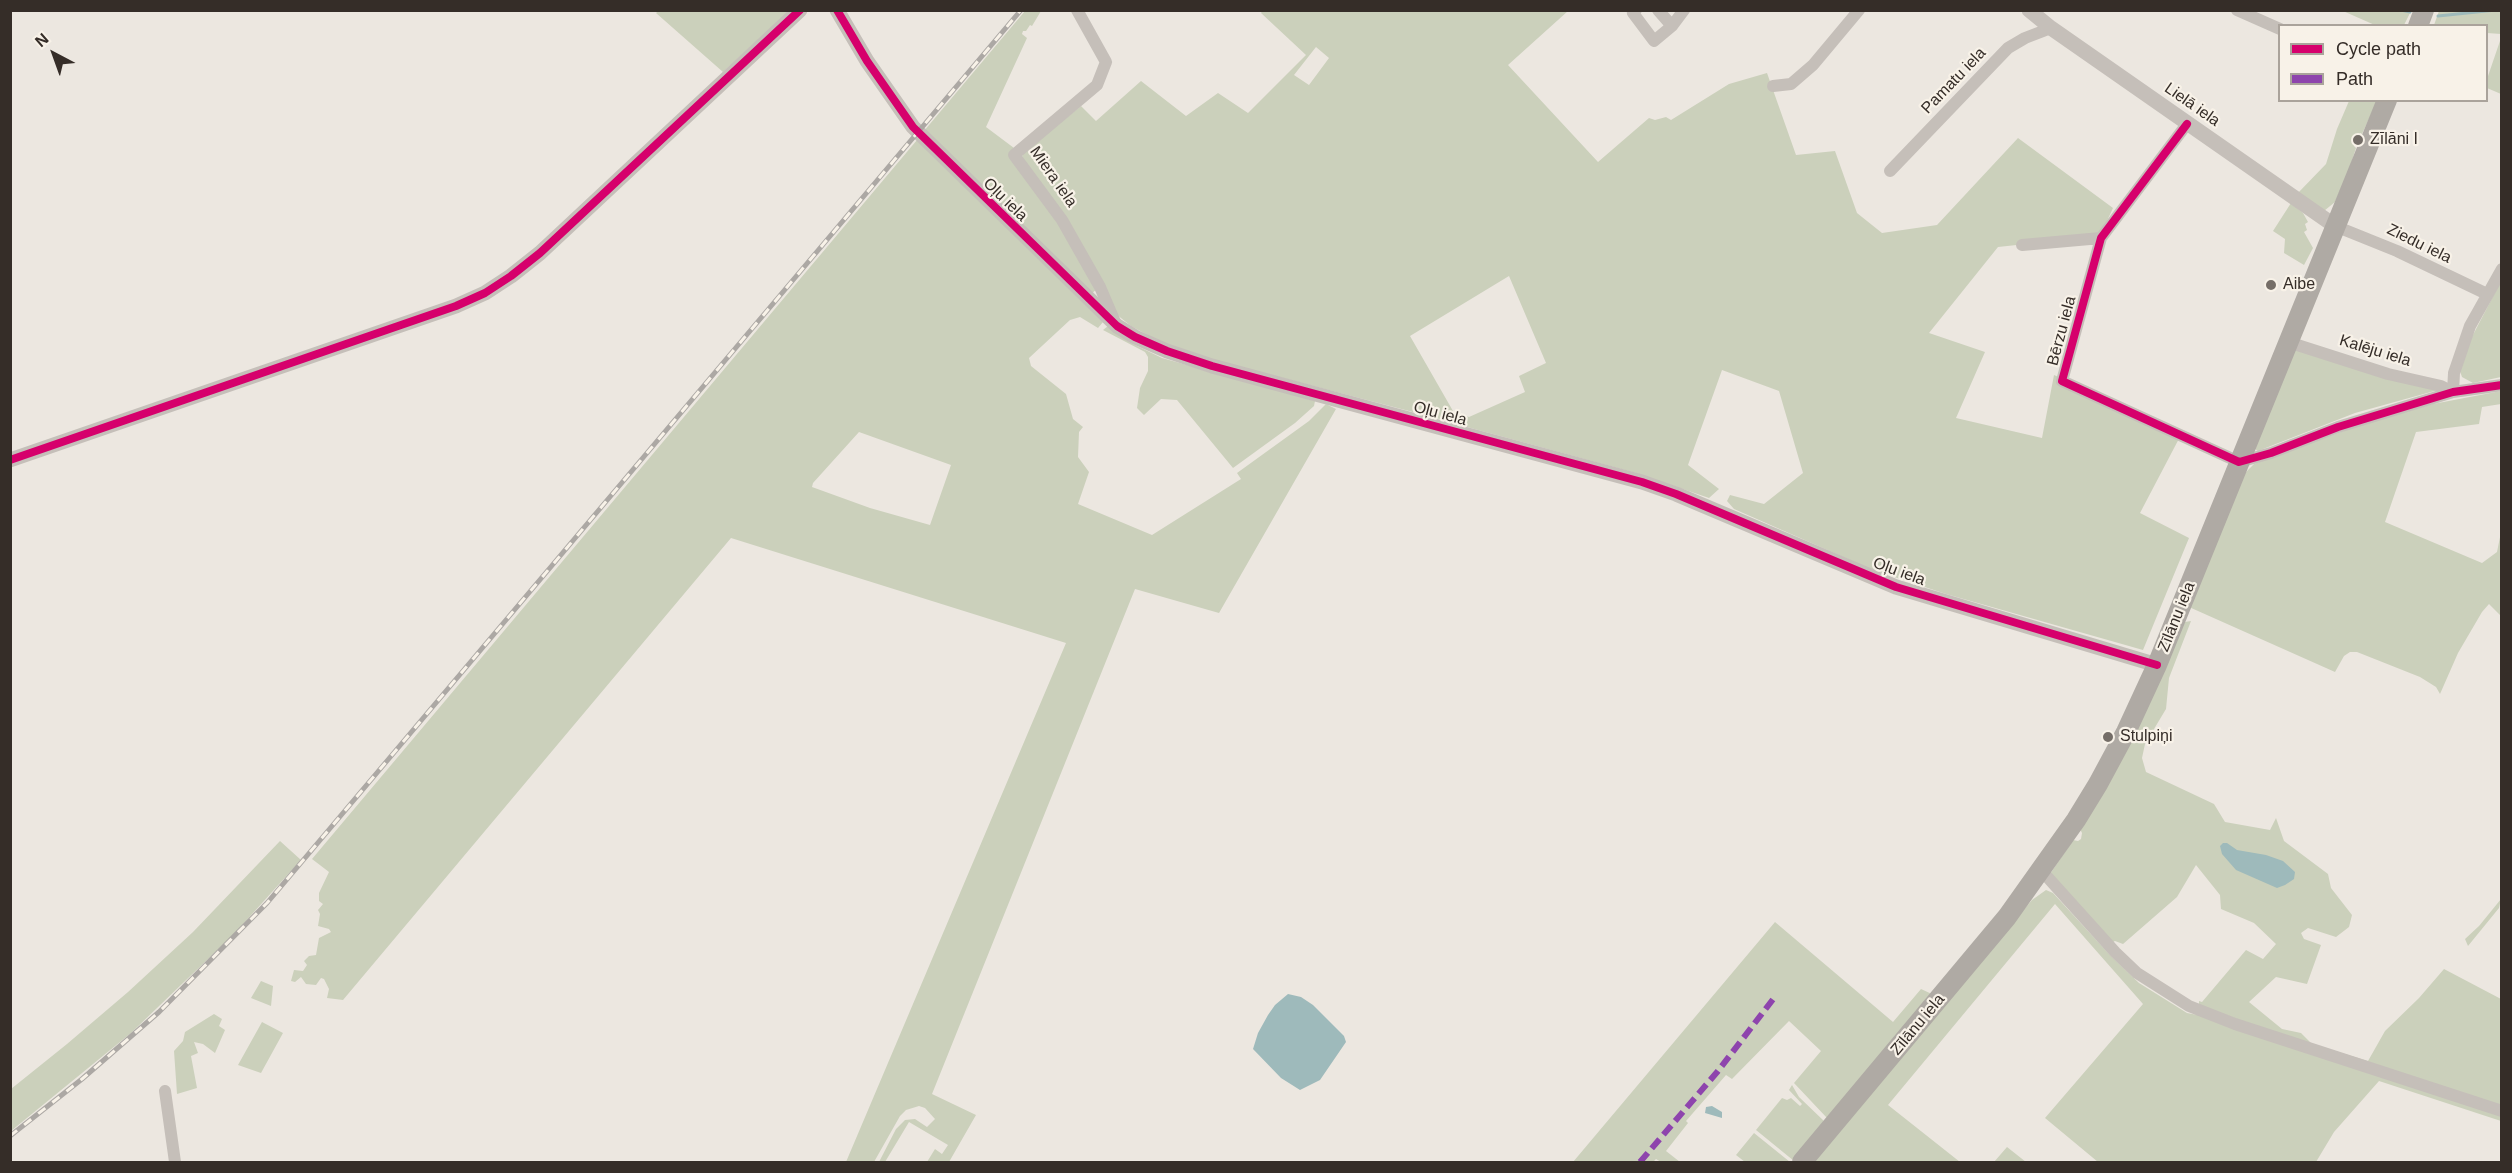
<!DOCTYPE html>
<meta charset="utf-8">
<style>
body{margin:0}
#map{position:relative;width:2512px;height:1173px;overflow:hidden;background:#ece7e0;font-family:Arial,sans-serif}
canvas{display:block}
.frame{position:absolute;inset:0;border:12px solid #352d28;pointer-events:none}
.legend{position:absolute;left:2278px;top:24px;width:210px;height:78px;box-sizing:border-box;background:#f8f2e8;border:2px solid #aaa39b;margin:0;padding:8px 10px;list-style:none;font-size:18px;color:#352d28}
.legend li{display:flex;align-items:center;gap:12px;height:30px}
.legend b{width:30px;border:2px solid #aaa39b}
.north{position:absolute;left:24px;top:24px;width:60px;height:60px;-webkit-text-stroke:4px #f8f2e8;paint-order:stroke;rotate:319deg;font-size:16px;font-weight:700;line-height:24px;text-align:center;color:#352d28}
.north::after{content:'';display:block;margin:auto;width:21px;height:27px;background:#352d28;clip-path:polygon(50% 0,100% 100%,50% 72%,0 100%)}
</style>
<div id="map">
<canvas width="2512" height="1173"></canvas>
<div class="frame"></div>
<ul class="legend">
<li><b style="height:8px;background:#d6006c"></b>Cycle path</li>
<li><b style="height:8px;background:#8e44ad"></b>Path</li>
</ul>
<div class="north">N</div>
</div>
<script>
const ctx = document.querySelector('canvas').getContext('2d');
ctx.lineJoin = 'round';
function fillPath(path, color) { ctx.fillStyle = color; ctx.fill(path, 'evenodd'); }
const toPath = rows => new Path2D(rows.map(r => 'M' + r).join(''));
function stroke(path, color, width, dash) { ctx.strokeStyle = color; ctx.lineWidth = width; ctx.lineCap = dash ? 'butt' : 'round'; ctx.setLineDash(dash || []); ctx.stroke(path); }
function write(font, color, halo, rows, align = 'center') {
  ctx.font = font + ' Arial,sans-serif'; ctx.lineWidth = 4.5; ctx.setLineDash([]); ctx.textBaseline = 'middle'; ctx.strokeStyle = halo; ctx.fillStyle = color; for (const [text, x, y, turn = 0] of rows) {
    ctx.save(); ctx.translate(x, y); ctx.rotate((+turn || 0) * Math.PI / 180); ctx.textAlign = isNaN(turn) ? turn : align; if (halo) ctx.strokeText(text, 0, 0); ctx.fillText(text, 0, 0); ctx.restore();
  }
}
const green = toPath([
 [659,10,790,11,723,72,656,13],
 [1263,10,1568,11,1508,65,1598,162,1649,118,1655,120,1666,117,1671,120,1729,84,1767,73,1796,155,1835,151,1857,213,1882,233,1937,225,2018,138,2113,208,2100,236,1998,247,1929,333,1985,352,1956,418,2042,438,2054,375,2183,431,2140,513,2189,538,2143,650,1946,594,1873,570,1734,509,1727,501,1730,495,1764,504,1803,473,1779,391,1722,370,1688,465,1719,489,1709,498,1636,473,1456,424,1458,413,1469,417,1525,392,1519,376,1546,363,1509,276,1410,336,1453,411,1451,422,1195,355,1153,338,1131,326,1116,314,1022,158,1023,152,1081,106,1096,121,1141,81,1186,116,1218,93,1248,113,1306,55,1261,13],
 [1316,47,1329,58,1309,85,1294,75],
 [1025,11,1041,11,1032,26,1030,25,1026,31,1023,31,1022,34,1027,38,986,127,1014,148,1012,153,1049,207,1096,290,1092,293,924,131],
 [2343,11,2411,10,2411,11,2404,25,2377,26],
 [2439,11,2501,11,2501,34,2487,33,2486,26,2434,25],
 [2501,38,2501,94,2487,88,2487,79],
 [2349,101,2377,101,2362,134,2360,133,2354,146,2356,148,2348,173,2335,202,2324,211,2297,194,2326,164,2337,129],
 [917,140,1103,322,1098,328,1080,317,1070,320,1029,358,1031,366,1066,394,1073,419,1083,427,1079,432,1078,457,1089,472,1078,504,1152,535,1241,479,1237,473,1309,421,1326,404,1336,409,1219,613,1135,589,932,1094,976,1115,949,1162,927,1162,935,1149,942,1154,948,1145,909,1122,885,1162,879,1162,896,1129,905,1120,915,1119,927,1127,935,1119,925,1108,919,1106,906,1110,900,1116,874,1162,846,1162,1066,643,731,538,343,1000,327,998,329,989,324,979,321,978,316,985,306,984,301,977,295,982,291,981,294,970,303,971,307,965,304,961,309,956,316,955,319,938,331,932,329,929,318,926,320,914,318,910,323,904,319,901,319,893,329,872,312,859],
 [859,432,951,465,930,525,870,508,812,487,813,483],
 [2291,203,2303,213,2308,222,2305,224,2307,230,2304,232,2313,248,2304,265,2284,253,2285,239,2273,231],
 [2501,281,2501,377,2473,383,2462,377,2460,371,2461,358],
 [1108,326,1129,342,1162,358,1315,401,1314,406,1295,423,1233,468,1177,400,1161,399,1144,415,1137,408,1140,388,1148,371,1148,357,1145,352,1103,330],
 [2292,349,2438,390,2355,413,2258,451,2255,449],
 [2501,391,2501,404,2482,407,2479,424,2416,432,2385,522,2482,563,2497,552,2501,532,2501,616,2489,604,2482,612,2458,653,2440,694,2436,687,2420,677,2357,652,2350,652,2344,656,2335,672,2189,607,2243,475,2254,464,2352,428,2433,404],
 [2191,621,2169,678,2166,709,2145,744,2142,758,2146,772,2214,804,2225,822,2270,830,2276,818,2284,841,2328,874,2331,888,2352,915,2349,927,2336,937,2308,928,2301,933,2304,939,2321,945,2307,984,2276,977,2249,1002,2282,1029,2301,1033,2312,1044,2368,1061,2385,1031,2419,998,2444,969,2501,999,2501,1109,2313,1047,2199,1005,2199,1001,2202,1002,2246,950,2263,959,2276,944,2254,923,2221,909,2220,895,2196,865,2177,897,2123,944,2115,941,2111,943,2050,874,2073,840,2078,841,2081,839,2082,833,2080,829,2182,627,2185,622],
 [280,841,301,860,234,934,131,1033,11,1131,11,1089,67,1044,128,992,193,932],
 [2046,890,2053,893,2110,955,2139,983,2187,1013,2203,1016,2501,1116,2501,1121,2379,1081,2334,1132,2316,1162,2098,1162,2045,1118,2143,1004,2055,904,1888,1105,1960,1162,1811,1162,2032,900],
 [2501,899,2499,908,2468,946,2465,939,2479,926],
 [1775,922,1893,1022,1921,989,1934,995,1827,1118,1794,1083,1821,1051,1789,1021,1732,1079,1726,1075,1686,1121,1688,1123,1666,1151,1680,1162,1661,1162,1656,1159,1653,1162,1573,1162],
 [261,981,273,986,271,1006,251,998],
 [214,1014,222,1019,219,1026,225,1030,215,1053,203,1044,194,1042,198,1053,191,1056,197,1088,177,1094,174,1051,183,1041,185,1032],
 [262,1022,283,1033,261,1073,238,1065],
 [1792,1085,1799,1097,1824,1121,1794,1161,1756,1130,1782,1098,1787,1100,1791,1098,1800,1106,1802,1104,1789,1090],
 [1754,1133,1790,1162,1791,1162,1745,1162,1736,1155],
 [2007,1147,2026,1162,1994,1162]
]);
const water = toPath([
 [2223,843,2227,843,2237,850,2266,855,2283,861,2295,872,2294,879,2285,885,2277,888,2236,870,2222,854,2220,846],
 [1288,994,1301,997,1313,1005,1344,1036,1346,1042,1320,1080,1300,1090,1281,1078,1253,1049,1258,1033,1268,1015,1275,1005],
 [1712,1106,1722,1112,1722,1118,1705,1113,1706,1107]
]);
const stream = toPath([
 [2401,10,2410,12],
 [2500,10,2502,11],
 [2438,16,2496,10]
]);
const minor = toPath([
 [1077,10,1106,62,1097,85,1014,155,1062,220,1100,287,1115,322],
 [1636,10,1633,13,1654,41,1672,26,1684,10],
 [1658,10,1672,26],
 [2237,10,2280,29],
 [1773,86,1791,84,1813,65,1859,10],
 [2187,124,2101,238,2062,381,2239,462,2271,453,2338,427,2453,392,2502,385],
 [1890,171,2008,48,2025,38,2051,28],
 [2335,226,2397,251,2487,294],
 [2022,245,2101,238],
 [2288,342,2388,374,2441,386,2453,392,2454,373,2470,326,2502,269],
 [2041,870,2115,952,2137,973,2189,1006,2235,1024,2502,1111],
 [165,1091,175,1162]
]);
const tertiary = toPath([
 [837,10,867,61,913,127,1117,326,1135,337,1167,351,1212,366,1642,482,1676,494,1896,587,2157,665],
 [2029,10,2051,28,2335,226],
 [10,460,456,306,485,293,511,276,540,253,800,10]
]);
const trunk = toPath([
 [2418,26,2424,10],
 [1802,1162,2007,917,2076,820,2098,784,2126,732,2157,665,2387,100]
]);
const rail = toPath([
 [10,1136,82,1079,159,1012,267,903,1021,10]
]);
const quiet = toPath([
 [1640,1162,1718,1071,1774,998]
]);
const cycleway = toPath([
 [837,10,867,61,913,127,1117,326,1135,337,1167,351,1212,366,1642,482,1676,494,1896,587,2157,665],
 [2187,124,2101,238,2062,381,2239,462,2271,453,2338,427,2453,392,2502,385],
 [10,460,456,306,485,293,511,276,540,253,800,10]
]);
const markers = [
 [2358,140,6,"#756e68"],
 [2271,285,6,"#756e68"],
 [2108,737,6,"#756e68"]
];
const streetNames = [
 ["Pamatu iela",1954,81,-46],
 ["Lielā iela",2192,105,35],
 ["Miera iela",1053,177,55],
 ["Oļu iela",1005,200,44],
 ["Ziedu iela",2419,244,26],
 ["Bērzu iela",2062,331,-75],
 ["Kalēju iela",2375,351,17],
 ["Oļu iela",1440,414,15],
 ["Oļu iela",1899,572,20],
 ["Zīlānu iela",2177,617,-68],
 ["Zīlānu iela",1918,1025,-50]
];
const poiNames = [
 ["Zīlāni I",2370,140],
 ["Aibe",2283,285],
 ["Stulpiņi",2120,737]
];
fillPath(green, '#cbd0bb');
fillPath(water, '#9ebabb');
stroke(stream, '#9ebabb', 3);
stroke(minor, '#c5bfb9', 12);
stroke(tertiary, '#c5bfb9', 15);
stroke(trunk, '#afaaa4', 20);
stroke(rail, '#aca8a4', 5);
stroke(rail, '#f8f2e8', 3, [9]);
stroke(quiet, '#8e44ad', 6, [12, 6]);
stroke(cycleway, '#d6006c', 8);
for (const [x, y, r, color] of markers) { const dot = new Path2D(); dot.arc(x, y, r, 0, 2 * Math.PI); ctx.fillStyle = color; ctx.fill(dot); stroke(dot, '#f8f2e8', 2); }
write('16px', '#352d28', '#f8f2e8', streetNames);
write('16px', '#352d28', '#f8f2e8', poiNames, 'left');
</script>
